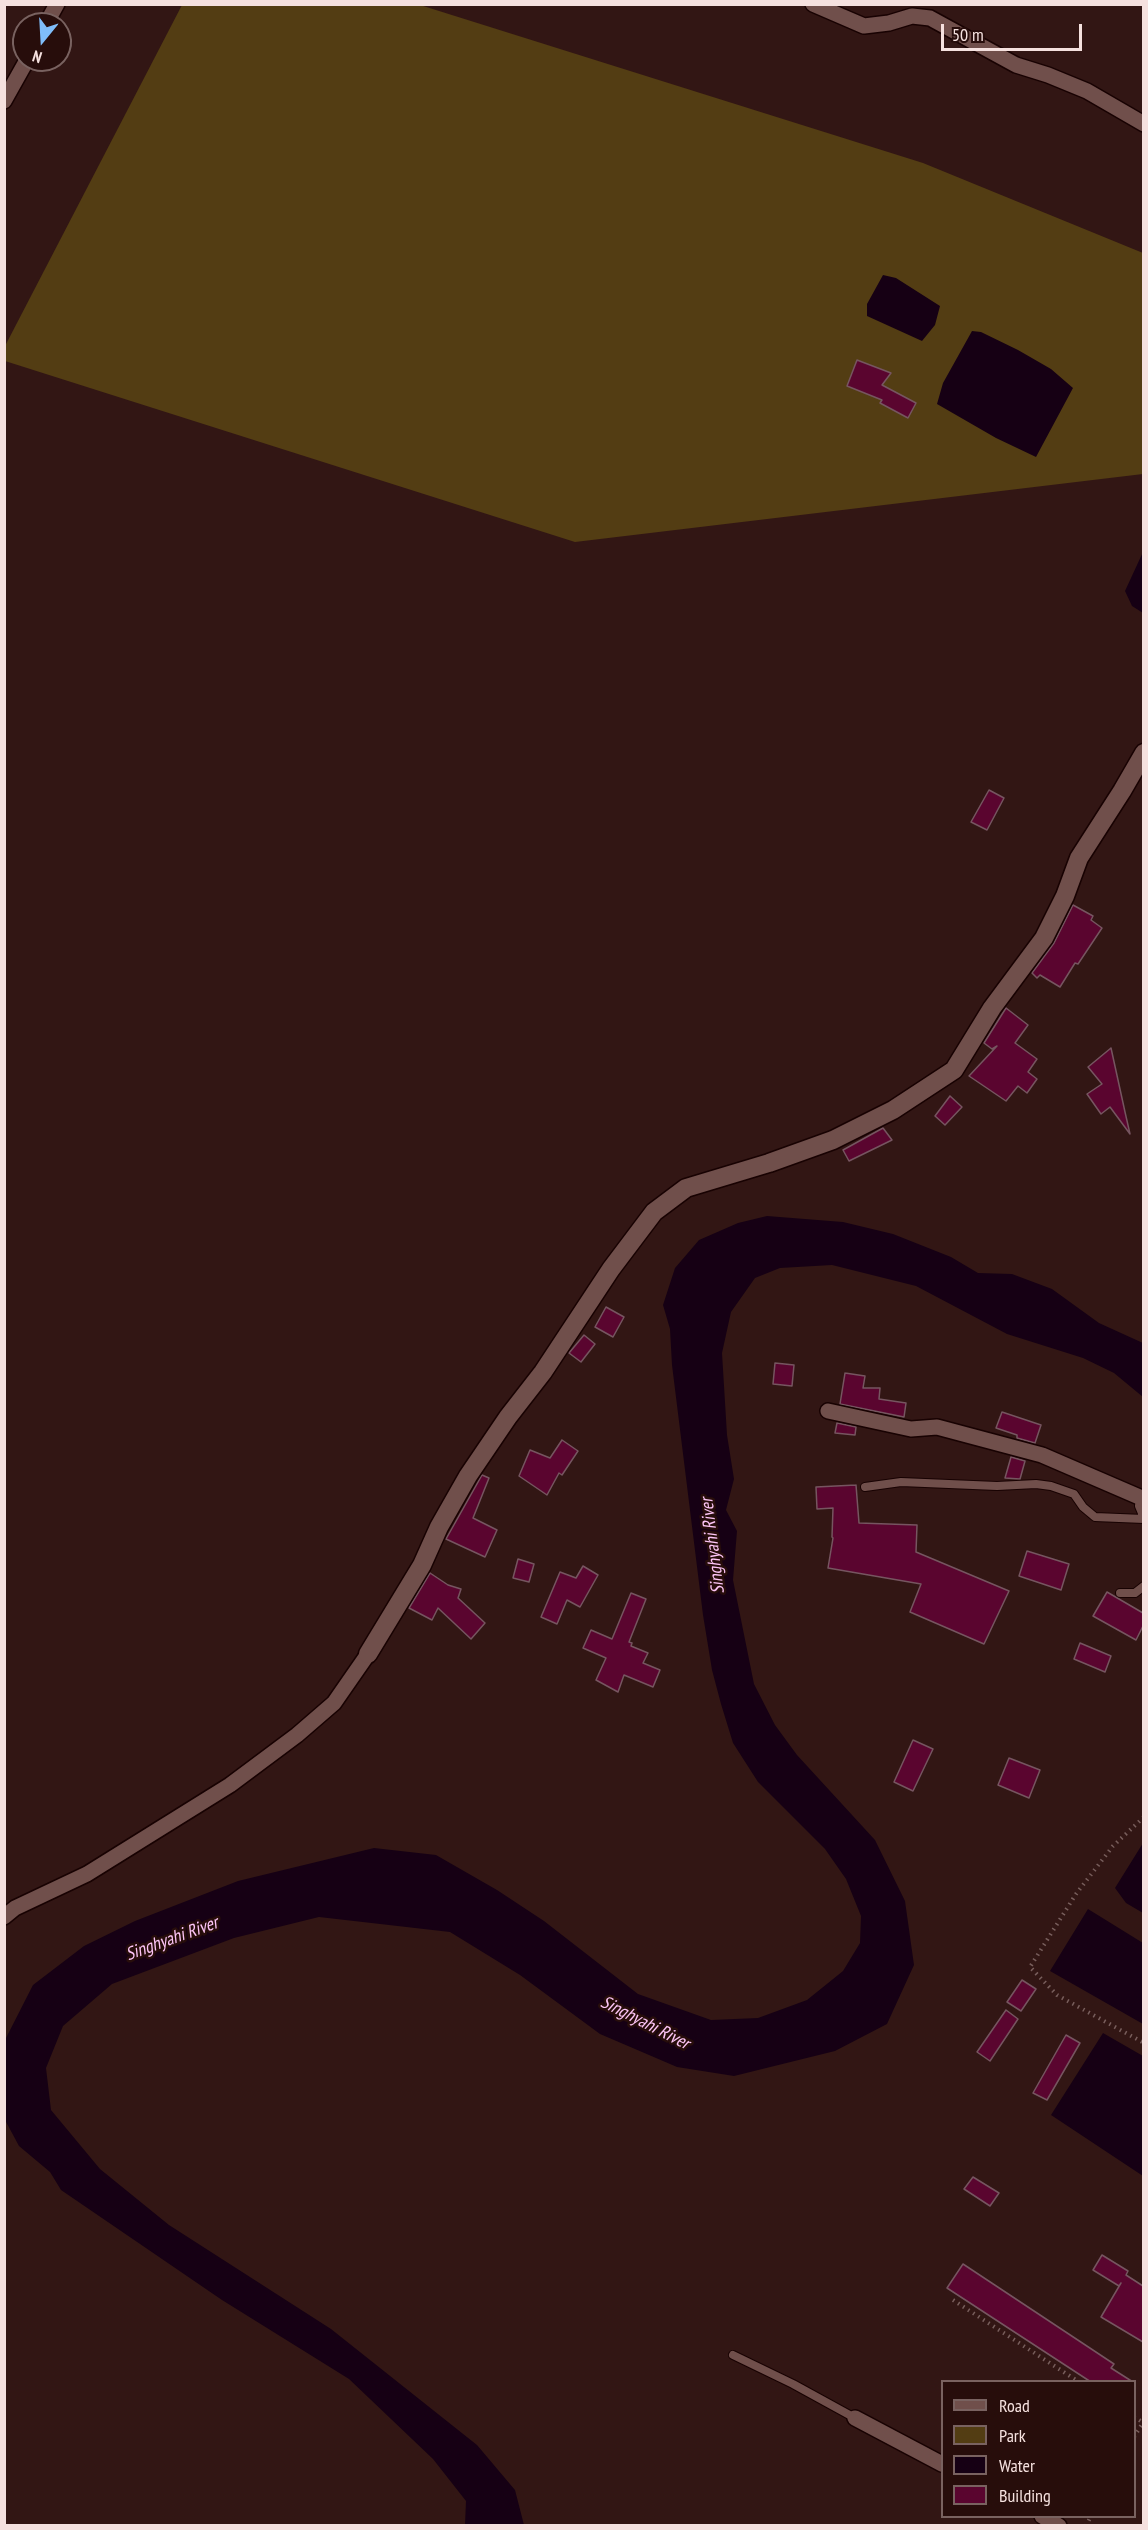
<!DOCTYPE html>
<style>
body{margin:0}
#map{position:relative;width:1148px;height:2530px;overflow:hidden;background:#321614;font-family:"PT Sans Narrow",sans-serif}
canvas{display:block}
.frame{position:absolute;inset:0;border:6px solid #f5e1df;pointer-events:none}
.legend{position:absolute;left:941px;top:2380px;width:195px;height:138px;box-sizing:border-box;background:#270d0b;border:2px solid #796260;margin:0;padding:8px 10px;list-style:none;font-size:18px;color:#f5e1df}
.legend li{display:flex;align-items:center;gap:12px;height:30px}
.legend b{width:30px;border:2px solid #796260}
.north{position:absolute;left:12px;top:12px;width:60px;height:60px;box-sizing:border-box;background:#270d0b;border:2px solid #796260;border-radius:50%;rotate:198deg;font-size:16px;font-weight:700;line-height:24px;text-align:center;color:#f5e1df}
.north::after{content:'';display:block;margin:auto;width:21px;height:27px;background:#7fbdfa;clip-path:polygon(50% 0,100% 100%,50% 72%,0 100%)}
.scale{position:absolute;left:941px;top:24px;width:141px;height:27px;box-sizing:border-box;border:3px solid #f5e1df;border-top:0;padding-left:8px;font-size:18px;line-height:21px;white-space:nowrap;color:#f5e1df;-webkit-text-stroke:4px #270d0b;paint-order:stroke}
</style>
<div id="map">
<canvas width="1148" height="2530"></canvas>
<div class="frame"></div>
<ul class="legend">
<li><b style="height:8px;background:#704f4b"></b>Road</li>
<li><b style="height:16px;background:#533d13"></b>Park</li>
<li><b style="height:16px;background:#160014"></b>Water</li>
<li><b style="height:16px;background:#5a052f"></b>Building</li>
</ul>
<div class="north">N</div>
<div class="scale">50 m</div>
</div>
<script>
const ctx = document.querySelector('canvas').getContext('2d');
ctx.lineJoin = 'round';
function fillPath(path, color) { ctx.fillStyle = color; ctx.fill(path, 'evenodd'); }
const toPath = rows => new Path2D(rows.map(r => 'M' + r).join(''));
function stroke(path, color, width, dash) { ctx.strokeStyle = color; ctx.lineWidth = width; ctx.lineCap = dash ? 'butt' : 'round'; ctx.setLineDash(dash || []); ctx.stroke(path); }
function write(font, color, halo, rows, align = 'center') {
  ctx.font = font + ' "PT Sans Narrow",sans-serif'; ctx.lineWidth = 5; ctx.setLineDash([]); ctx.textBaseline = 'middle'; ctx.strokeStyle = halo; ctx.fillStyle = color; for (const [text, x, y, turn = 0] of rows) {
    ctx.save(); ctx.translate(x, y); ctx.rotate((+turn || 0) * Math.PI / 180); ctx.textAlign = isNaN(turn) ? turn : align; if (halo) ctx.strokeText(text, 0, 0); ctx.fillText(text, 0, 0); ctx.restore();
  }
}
const green = toPath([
 [182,5,420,5,923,163,1143,253,1143,474,575,542,5,361,4,348]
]);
const water = toPath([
 [883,275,896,278,940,306,935,325,922,341,867,316,867,304],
 [972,331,981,332,1018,350,1051,369,1073,388,1036,457,996,438,937,404,943,383],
 [1143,552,1143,613,1132,606,1125,591],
 [767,1216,843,1222,893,1234,951,1257,978,1273,1012,1274,1052,1289,1099,1323,1143,1343,1143,1397,1114,1373,1083,1358,1007,1334,916,1286,832,1265,780,1268,755,1278,731,1312,722,1353,727,1435,734,1479,726,1510,737,1531,733,1580,754,1684,775,1725,797,1755,875,1840,905,1901,914,1965,887,2024,835,2051,734,2076,677,2067,600,2034,520,1975,450,1932,319,1917,234,1938,112,1984,63,2026,46,2068,51,2110,100,2169,169,2225,331,2329,477,2445,515,2490,524,2525,465,2525,466,2501,433,2459,349,2379,222,2300,61,2190,50,2172,19,2146,5,2120,6,2038,33,1985,84,1946,135,1921,238,1881,374,1848,436,1855,497,1890,544,1921,638,1994,711,2020,758,2018,807,2000,843,1971,860,1943,861,1916,846,1879,825,1849,758,1782,733,1743,721,1704,712,1670,703,1615,672,1365,670,1329,663,1305,675,1268,699,1240,738,1223],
 [1143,1843,1143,1913,1126,1903,1115,1888],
 [1088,1909,1143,1943,1143,2024,1050,1971],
 [1103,2033,1143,2056,1143,2176,1051,2115]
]);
const building = toPath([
 [857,360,891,373,882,385,916,403,908,418,880,403,882,400,847,386,857,360],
 [989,790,1004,798,987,830,971,822,989,790],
 [1073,905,1093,916,1091,920,1102,928,1078,964,1075,963,1060,987,1040,975,1037,978,1032,973,1054,943,1073,905],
 [1006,1008,1028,1025,1015,1043,1037,1059,1028,1072,1037,1079,1027,1093,1018,1086,1006,1101,969,1076,997,1046,992,1049,984,1043,1006,1008],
 [1111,1048,1125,1112,1130,1134,1110,1107,1101,1114,1087,1094,1102,1084,1088,1067,1111,1048],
 [950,1096,962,1107,945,1125,935,1116,950,1096],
 [883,1128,892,1140,849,1161,843,1150,883,1128],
 [606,1307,624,1317,613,1337,595,1327,606,1307],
 [584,1335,595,1344,581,1362,569,1353,584,1335],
 [775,1363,794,1365,792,1386,773,1384,775,1363],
 [845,1373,865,1376,863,1388,880,1388,879,1399,906,1403,904,1417,840,1404,845,1373],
 [1002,1412,1041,1425,1035,1443,1017,1438,1017,1435,996,1428,1002,1412],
 [837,1423,856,1427,855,1435,835,1433,837,1423],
 [562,1440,578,1451,562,1475,559,1473,547,1495,519,1476,530,1450,550,1458,562,1440],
 [1011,1457,1025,1461,1020,1479,1005,1478,1011,1457],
 [482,1475,489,1478,473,1518,497,1530,485,1557,446,1539,482,1475],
 [856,1485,859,1523,917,1525,916,1552,1009,1591,984,1644,910,1612,921,1584,828,1568,833,1538,832,1537,833,1508,817,1509,816,1487,856,1485],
 [1027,1551,1069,1564,1061,1590,1019,1576,1027,1551],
 [518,1559,534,1564,529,1582,513,1578,518,1559],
 [583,1566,598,1575,580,1607,567,1600,557,1624,541,1617,560,1572,576,1578,583,1566],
 [430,1573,448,1585,461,1589,458,1598,485,1623,471,1639,438,1608,432,1620,409,1608,430,1573],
 [1107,1592,1143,1613,1143,1626,1136,1640,1093,1616,1107,1592],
 [631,1593,646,1599,629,1642,632,1643,631,1646,648,1653,643,1663,660,1670,653,1687,624,1675,618,1692,596,1680,606,1658,583,1648,591,1630,612,1639,631,1593],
 [1080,1643,1111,1656,1105,1672,1074,1659,1080,1643],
 [913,1740,933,1749,913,1791,894,1782,913,1740],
 [1009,1758,1040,1770,1029,1798,998,1785,1009,1758],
 [1022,1980,1036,1989,1021,2011,1007,2002,1022,1980],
 [1006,2010,1018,2019,990,2061,977,2052,1006,2010],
 [1066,2035,1080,2043,1047,2100,1033,2093,1066,2035],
 [973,2177,999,2193,990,2206,964,2189,973,2177],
 [1102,2255,1128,2271,1126,2275,1143,2286,1143,2342,1101,2317,1121,2283,1119,2286,1093,2270,1102,2255],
 [963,2264,1114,2364,1111,2368,1133,2382,1091,2382,947,2288,963,2264]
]);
const path = toPath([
 [1144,1817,1113,1846,1076,1894,1030,1967,1057,1995,1144,2043],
 [953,2300,1079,2382],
 [1134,2417,1144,2423],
 [1134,2437,1144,2421],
 [1086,2526,1091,2516]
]);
const service = toPath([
 [865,1487,901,1482,997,1486,1036,1484,1051,1486,1074,1494,1083,1507,1095,1517,1144,1519],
 [1140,1497,1139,1506,1144,1518],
 [1120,1593,1135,1593,1144,1586],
 [733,2355,793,2384,855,2418]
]);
const minor = toPath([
 [813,4,864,26,889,23,912,16,930,18,1016,65,1048,75,1087,91,1144,124],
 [46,24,57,4],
 [4,101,27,60],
 [828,1411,911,1429,937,1427,1042,1455,1144,1499],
 [4,1917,15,1908,87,1874,230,1785,297,1735,334,1703,368,1654],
 [855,2418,942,2464],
 [1042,2516,1059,2526]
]);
const tertiary = toPath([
 [368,1654,422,1565,439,1527,468,1476,508,1417,543,1372,611,1269,654,1212,686,1188,769,1163,833,1140,893,1110,954,1070,992,1008,1044,938,1065,896,1079,858,1122,791,1144,753]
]);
const waterNames = [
 ["Singhyahi River",713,1546,-97],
 ["Singhyahi River",172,1939,-20],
 ["Singhyahi River",645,2023,27]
];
fillPath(green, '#533d13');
fillPath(water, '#160014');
fillPath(building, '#5a052f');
stroke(building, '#765560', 1.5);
stroke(service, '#180202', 10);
stroke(minor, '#180202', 18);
stroke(tertiary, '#180202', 21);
stroke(path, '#785e5c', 4, [1.5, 4.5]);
stroke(service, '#704f4b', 8);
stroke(minor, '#704f4b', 15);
stroke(tertiary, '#704f4b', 18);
write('italic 18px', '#fdc5f6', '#270d0b', waterNames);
</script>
